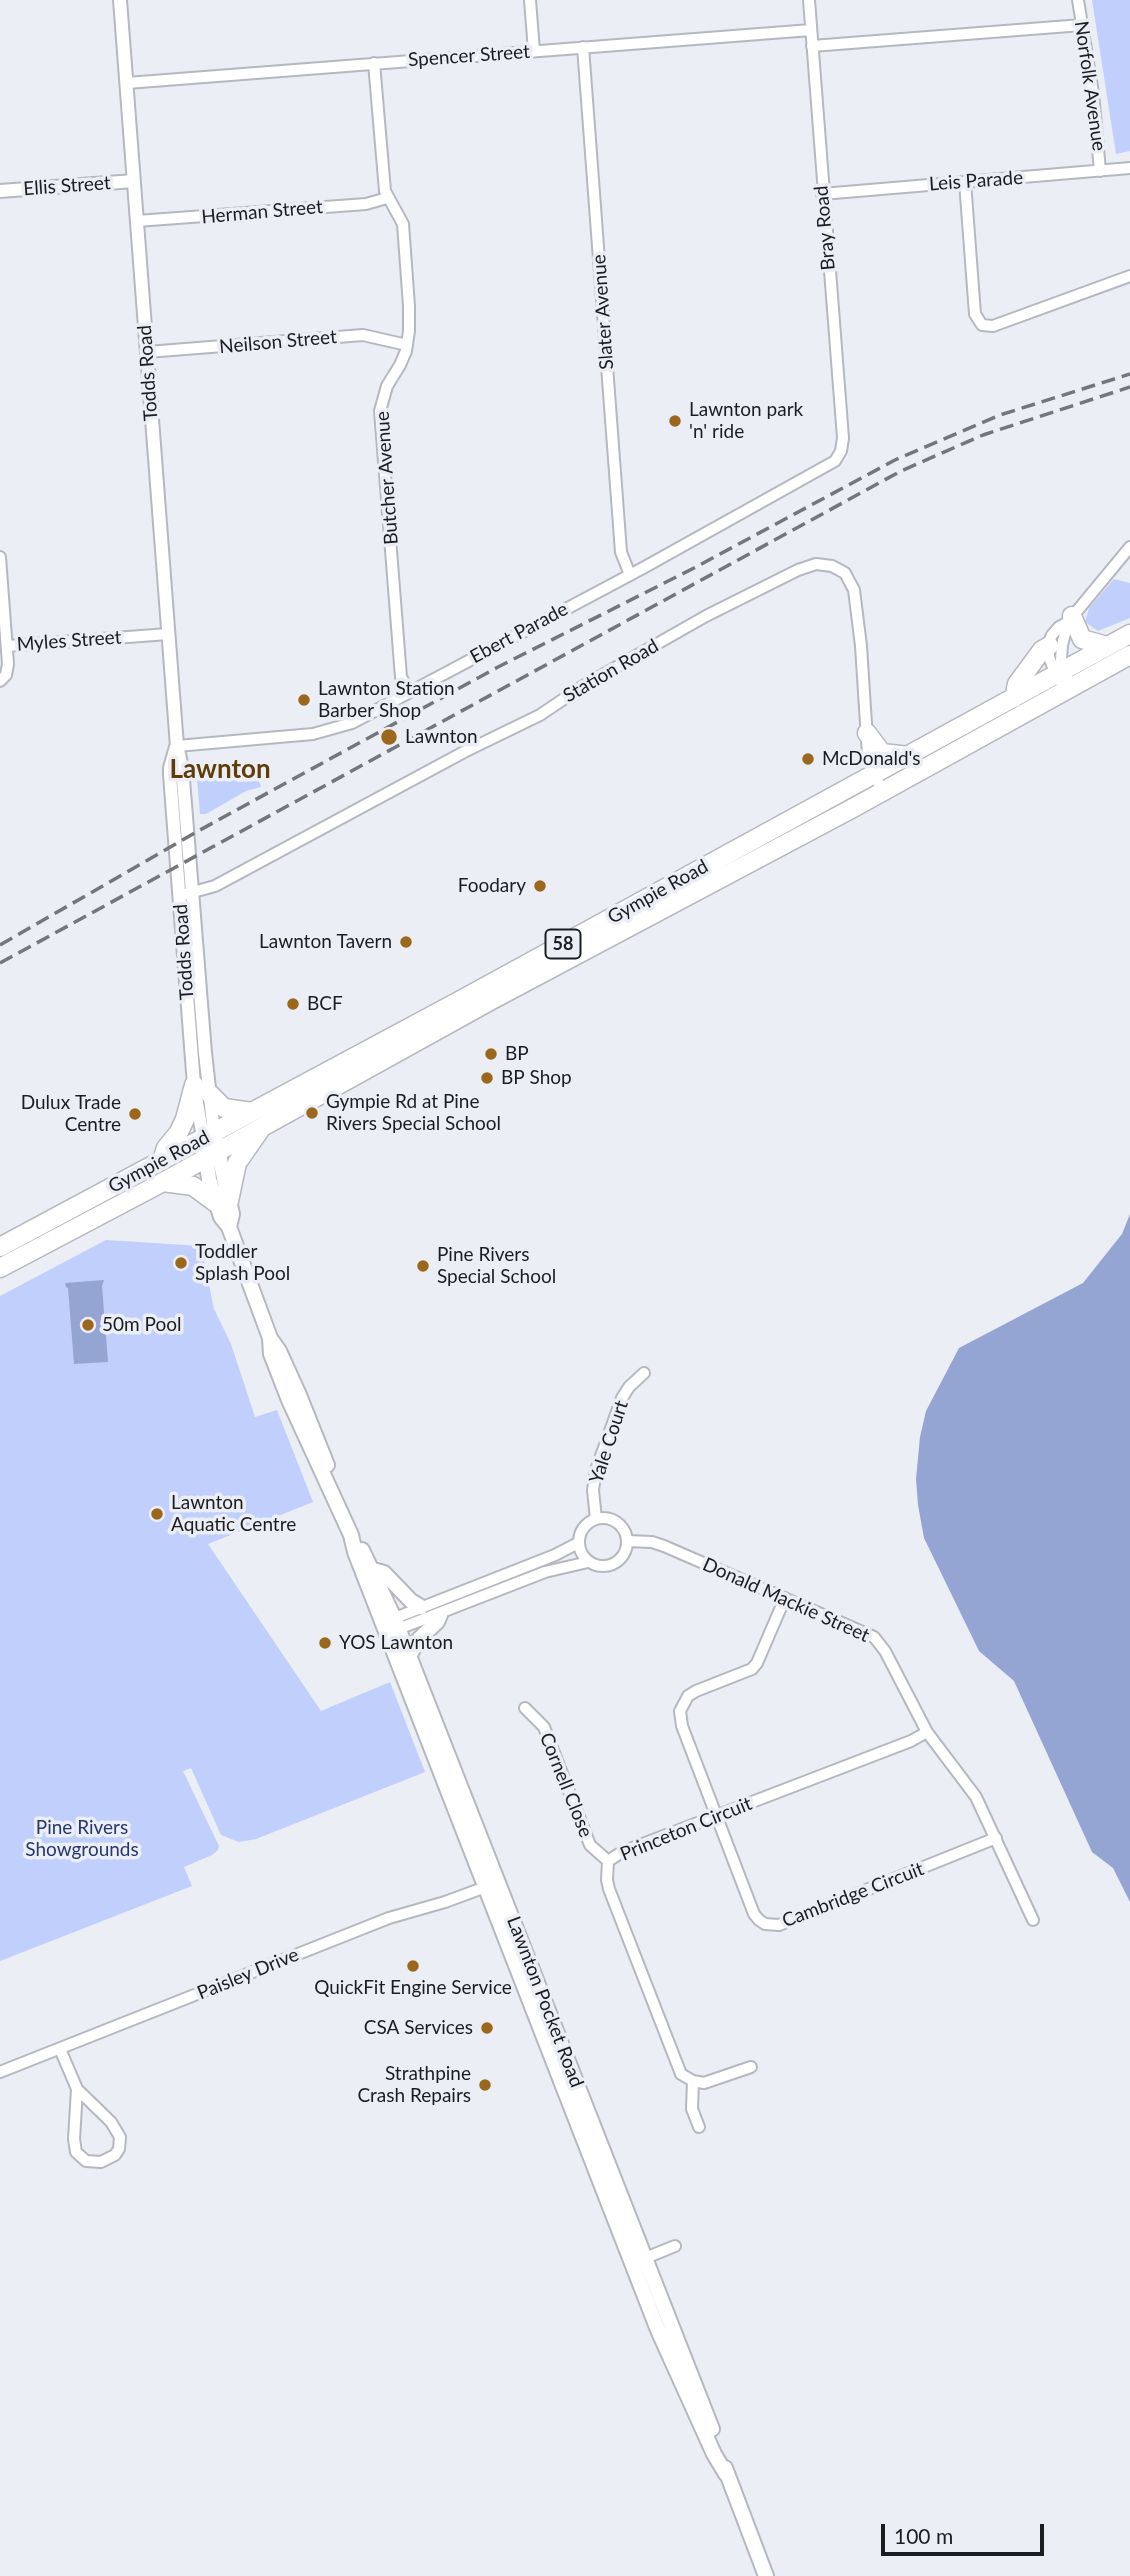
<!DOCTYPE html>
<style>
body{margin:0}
#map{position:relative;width:1130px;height:2576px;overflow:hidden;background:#ebeef5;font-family:Lato,sans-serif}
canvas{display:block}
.scale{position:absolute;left:881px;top:2524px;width:163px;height:32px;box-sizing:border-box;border:4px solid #1c1d20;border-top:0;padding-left:9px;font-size:21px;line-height:24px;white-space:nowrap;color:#1c1d20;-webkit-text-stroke:5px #ebeef5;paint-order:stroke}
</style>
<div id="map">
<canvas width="1130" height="2576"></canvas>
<div class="scale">100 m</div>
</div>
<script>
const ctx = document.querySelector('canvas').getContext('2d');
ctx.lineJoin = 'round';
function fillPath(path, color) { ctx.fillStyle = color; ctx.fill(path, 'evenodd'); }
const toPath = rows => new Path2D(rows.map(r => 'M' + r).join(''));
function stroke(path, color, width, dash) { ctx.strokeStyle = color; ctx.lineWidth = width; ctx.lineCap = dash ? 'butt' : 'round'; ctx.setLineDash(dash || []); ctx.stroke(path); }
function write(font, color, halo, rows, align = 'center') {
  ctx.font = font + ' Lato,sans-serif'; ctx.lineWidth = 7; ctx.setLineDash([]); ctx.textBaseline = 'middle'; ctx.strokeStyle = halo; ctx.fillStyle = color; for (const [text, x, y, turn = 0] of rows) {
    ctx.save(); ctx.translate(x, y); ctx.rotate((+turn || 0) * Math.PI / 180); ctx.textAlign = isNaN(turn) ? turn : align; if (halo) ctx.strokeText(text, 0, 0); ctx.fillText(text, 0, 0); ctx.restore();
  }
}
const green = toPath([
 [1092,0,1130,0,1130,151,1116,154],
 [1114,579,1130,583,1130,618,1098,631,1085,622,1089,608],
 [219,762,238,782,259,781,261,787,246,791,206,814,200,814,196,767],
 [106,1240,201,1246,214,1309,231,1344,255,1417,277,1410,313,1502,208,1544,321,1711,390,1682,425,1772,256,1839,239,1842,221,1835,191,1768,183,1771,219,1846,218,1850,212,1855,184,1867,192,1886,0,1961,0,1296]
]);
const water = toPath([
 [1130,1214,1130,1902,1113,1868,1092,1852,1014,1681,979,1651,924,1538,918,1505,916,1479,920,1437,926,1411,959,1348,1083,1283,1122,1234],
 [104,1280,102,1286,108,1362,74,1364,68,1288,66,1287,65,1283]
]);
const minor = toPath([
 [530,0,534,51],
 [1078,0,1093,93,1100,171],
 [812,46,1082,25],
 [583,47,621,552,630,575],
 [374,63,385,191,403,224,409,306,409,331,406,351,400,365,387,386,380,411,401,677,410,692],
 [127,83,811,30],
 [965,182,975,314,982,325,993,326,1130,276],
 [822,194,1130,168],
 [137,221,366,204,387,198],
 [147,352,363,335,407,345],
 [0,557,8,664,6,675,0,681],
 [1068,622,1062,645,1061,660,1071,688],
 [7,646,168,634],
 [1058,680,1049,657,1049,642,1052,635,1059,627,1068,622,1130,547],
 [177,746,313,734,352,723,643,568,835,461,841,451,843,438,809,0],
 [186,894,215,886,464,752,540,715,583,686,706,616,798,570,816,564,832,566,845,573,854,590,861,646,868,755,873,775,884,791],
 '579 1542a24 24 0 1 1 48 0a24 24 0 1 1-48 0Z',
 [596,1519,593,1490,596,1470,622,1398,629,1387,644,1373],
 [627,1541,652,1542,664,1546,874,1637,885,1651,927,1732,976,1797,1033,1920],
 [785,1598,757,1663,752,1669,696,1691,688,1696,680,1711,682,1726,754,1914,759,1920,765,1924,779,1925,996,1838],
 [390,1624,400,1616,555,1555,578,1543],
 [393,1631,545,1572,588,1562],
 [525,1708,544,1727,590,1845,608,1861],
 [60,2049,77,2089,111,2122,120,2137,119,2149,115,2155,101,2162,86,2161,76,2152,74,2139,77,2089],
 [751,2067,704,2083,693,2081,681,2074,609,1889,607,1880,608,1861,622,1852,911,1741,927,1732],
 [0,2072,389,1918,445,1902,491,1885],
 [693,2081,692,2109,699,2127],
 [638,2261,675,2246]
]);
const tertiary = toPath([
 [120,0,177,746,182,767,205,1053,214,1132],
 [0,191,134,181],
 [176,747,170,768,170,775,194,1085,203,1138]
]);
const secondary = toPath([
 [214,1132,232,1214,229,1227],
 [203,1138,209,1179,221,1217,229,1227,270,1338,279,1351,299,1395,327,1465],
 [270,1338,271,1354,289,1400,351,1535,355,1552,658,2330,714,2454,726,2474],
 [362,1550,395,1620,712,2429],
 [373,1570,384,1573,411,1601,421,1607],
 [409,1656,419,1639,437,1622,440,1615],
 [725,2468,766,2576]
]);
const trunk = toPath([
 [1072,616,1082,639,1107,646],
 [1014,698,1017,684,1042,650,1049,646],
 [867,733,882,753,909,756],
 [208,1092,224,1108,252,1112],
 [162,1160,166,1148,179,1132,185,1119,194,1085],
 [163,1182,193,1186,216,1203],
 [229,1201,237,1163,260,1130],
 [0,1247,459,1001,1130,634],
 [0,1268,163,1182,490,1001,853,808,1130,655]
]);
const rail = toPath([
 [0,945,200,830,498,667,694,568,895,460,1000,415,1130,374],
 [0,963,901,471,983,435,1130,387]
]);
const markers = [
 [675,421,7,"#9a671d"],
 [304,700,7,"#9a671d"],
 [389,737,9,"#9a671d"],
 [808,759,7,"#9a671d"],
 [540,886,7,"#9a671d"],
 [406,942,7,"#9a671d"],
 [293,1004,7,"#9a671d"],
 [491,1054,7,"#9a671d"],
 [487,1078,7,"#9a671d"],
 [312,1113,7,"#9a671d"],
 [135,1114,7,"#9a671d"],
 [181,1263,7,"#9a671d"],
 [423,1266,7,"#9a671d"],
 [88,1325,7,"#9a671d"],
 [157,1514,7,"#9a671d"],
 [325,1643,7,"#9a671d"],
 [413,1966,7,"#9a671d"],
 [487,2028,7,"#9a671d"],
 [485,2085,7,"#9a671d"]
];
const shields = [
 [563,944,35]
];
const shieldNames = [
 ["58",563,944]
];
const streetNames = [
 ["Spencer Street",469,56,-4],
 ["Norfolk Avenue",1090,86,82],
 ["Leis Parade",976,181,-4],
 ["Ellis Street",67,186,-4],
 ["Herman Street",262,212,-5],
 ["Bray Road",825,228,-95],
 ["Slater Avenue",603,312,-94],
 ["Neilson Street",278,342,-5],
 ["Todds Road",148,373,-94],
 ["Butcher Avenue",387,478,-94],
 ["Ebert Parade",519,633,-28],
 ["Myles Street",69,641,-4],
 ["Station Road",611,671,-30],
 ["Gympie Road",658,892,-29],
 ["Todds Road",184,952,-94],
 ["Gympie Road",159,1162,-28],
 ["Yale Court",609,1442,-72],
 ["Donald Mackie Street",786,1600,24],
 ["Cornell Close",566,1785,68],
 ["Princeton Circuit",686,1829,-22],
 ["Cambridge Circuit",853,1895,-21],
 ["Paisley Drive",248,1974,-22],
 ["Lawnton Pocket Road",545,2002,69]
];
const poiNames = [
 ["Lawnton park",689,410],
 ["'n' ride",689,432],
 ["Lawnton Station",318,689],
 ["Barber Shop",318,711],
 ["Lawnton",405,737],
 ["McDonald's",822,759],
 ["Foodary",526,886,"right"],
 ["Lawnton Tavern",392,942,"right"],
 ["BCF",307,1004],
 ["BP",505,1054],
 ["BP Shop",501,1078],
 ["Gympie Rd at Pine",326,1102],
 ["Rivers Special School",326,1124],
 ["Dulux Trade",121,1103,"right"],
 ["Centre",121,1125,"right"],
 ["Toddler",195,1252],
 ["Splash Pool",195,1274],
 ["Pine Rivers",437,1255],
 ["Special School",437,1277],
 ["50m Pool",102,1325],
 ["Lawnton",171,1503],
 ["Aquatic Centre",171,1525],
 ["YOS Lawnton",339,1643],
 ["QuickFit Engine Service",413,1988,"center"],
 ["CSA Services",473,2028,"right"],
 ["Strathpine",471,2074,"right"],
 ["Crash Repairs",471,2096,"right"]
];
const parkNames = [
 ["Pine Rivers",82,1828],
 ["Showgrounds",82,1850]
];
const districtNames = [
 ["Lawnton",220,770]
];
fillPath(green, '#c0cffb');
fillPath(water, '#94a4d3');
stroke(minor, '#b6b8bf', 14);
stroke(tertiary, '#b6b8bf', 16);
stroke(secondary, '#b6b8bf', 18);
stroke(trunk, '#b6b8bf', 21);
stroke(minor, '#fff', 10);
stroke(tertiary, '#fff', 12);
stroke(secondary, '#fff', 14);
stroke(trunk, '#fff', 18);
stroke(rail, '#74767b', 3.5, [14, 7]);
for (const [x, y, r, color] of markers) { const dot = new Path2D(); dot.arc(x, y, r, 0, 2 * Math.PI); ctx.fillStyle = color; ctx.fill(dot); stroke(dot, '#ebeef5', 2.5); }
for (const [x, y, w] of shields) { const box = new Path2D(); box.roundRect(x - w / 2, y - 14.5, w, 29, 5); ctx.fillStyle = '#ebeef5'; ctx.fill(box); stroke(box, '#1c1d20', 2); }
write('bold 18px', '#1c1d20', null, shieldNames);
write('19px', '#1c1d20', '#ebeef5', streetNames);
write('19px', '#1c1d20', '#ebeef5', poiNames, 'left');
write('19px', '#293770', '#ebeef5', parkNames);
write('bold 26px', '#603d08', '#ebeef5', districtNames);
</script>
